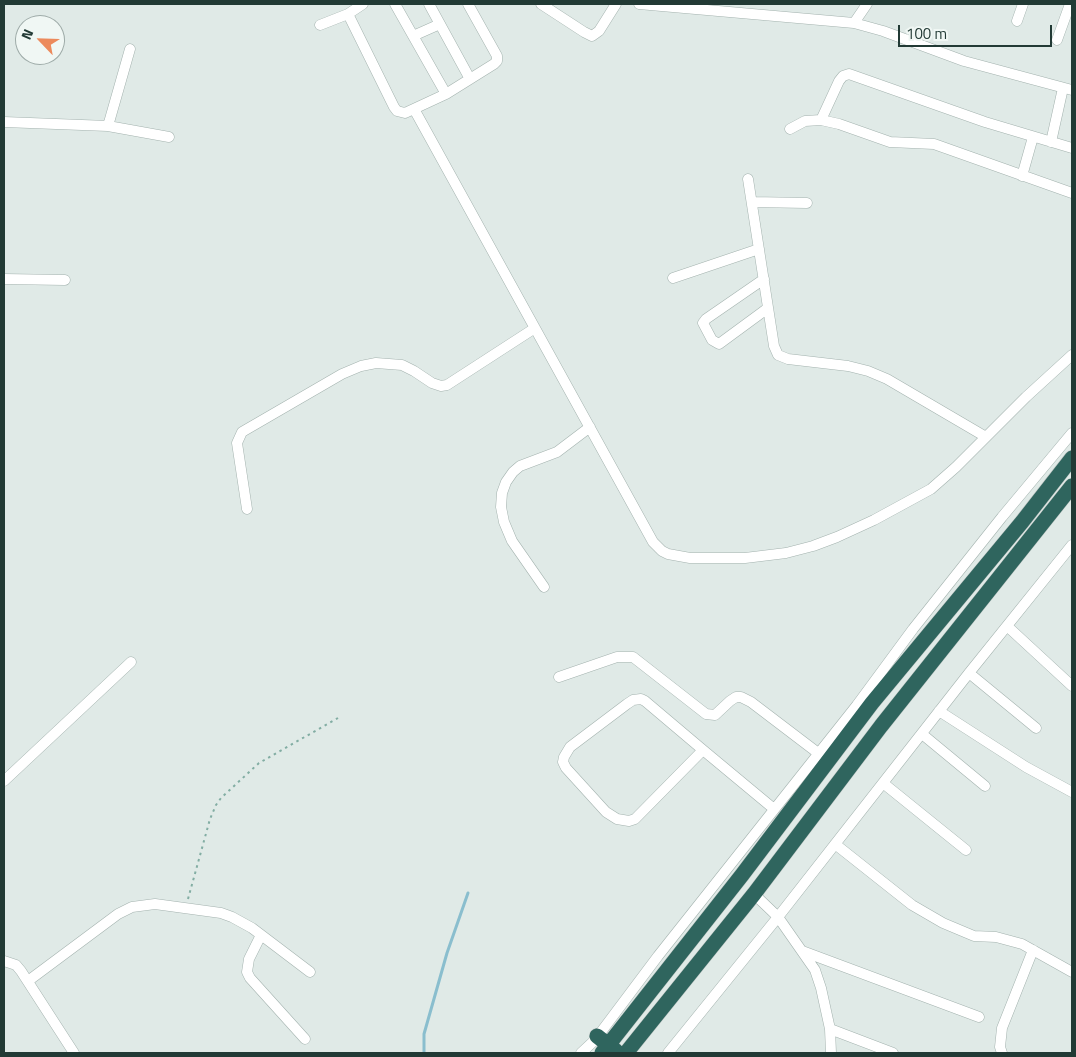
<!DOCTYPE html>
<style>
body{margin:0}
#map{position:relative;width:1076px;height:1057px;overflow:hidden;background:#e0eae7;font-family:"Titillium Web",sans-serif}
canvas{display:block}
.frame{position:absolute;inset:0;border:5px solid #223a35;pointer-events:none}
.north{position:absolute;left:15px;top:15px;width:50px;height:50px;box-sizing:border-box;background:#f0f7f4;border:1px solid #9eaba8;border-radius:50%;rotate:294deg;font-size:14px;font-weight:700;line-height:20px;text-align:center;color:#223a35}
.north::after{content:'';display:block;margin:auto;width:18px;height:22px;background:#ec8a5c;clip-path:polygon(50% 0,100% 100%,50% 72%,0 100%)}
.scale{position:absolute;left:898px;top:25px;width:154px;height:22px;box-sizing:border-box;border:2px solid #223a35;border-top:0;padding-left:6px;font-size:15px;line-height:18px;white-space:nowrap;color:#223a35;-webkit-text-stroke:4px #f0f7f4;paint-order:stroke}
</style>
<div id="map">
<canvas width="1076" height="1057"></canvas>
<div class="frame"></div>
<div class="north">N</div>
<div class="scale">100 m</div>
</div>
<script>
const ctx = document.querySelector('canvas').getContext('2d');
ctx.lineJoin = 'round';
const toPath = rows => new Path2D(rows.map(r => 'M' + r).join(''));
function stroke(path, color, width, dash) { ctx.strokeStyle = color; ctx.lineWidth = width; ctx.lineCap = dash ? 'butt' : 'round'; ctx.setLineDash(dash || []); ctx.stroke(path); }
const stream = toPath([
 [424,1053,424,1034,447,953,468,893]
]);
const path = toPath([
 [188,899,210,819,216,805,221,798,259,763,338,718]
]);
const minor = toPath([
 [395,4,446,94],
 [429,4,470,79],
 [541,4,584,32,592,36,599,31,616,4],
 [639,4,854,23,883,31,964,61,1072,90],
 [348,14,394,107,397,111,405,113,446,94,494,64,497,61,497,56,468,4],
 [1017,21,1023,4],
 [854,23,867,4],
 [320,25,348,14,363,4],
 [413,36,440,24],
 [1057,40,1070,4],
 [414,109,653,542,662,551,668,554,690,558,745,558,786,553,813,546,837,537,874,520,931,489,956,467,1026,397,1072,355],
 [821,120,839,81,843,76,849,74,985,122,1072,148],
 [4,122,108,126,169,137],
 [108,126,130,49],
 [790,129,805,121,821,120,839,124,890,142,934,144,1072,193],
 [1051,142,1063,88],
 [1022,176,1033,137],
 [748,179,774,346,778,355,788,359,848,366,868,371,887,379,986,437],
 [752,202,807,203],
 [673,278,759,249],
 [4,279,65,280],
 [764,279,706,319,703,323,712,340,719,344,768,308],
 [247,509,237,443,242,432,342,374,361,366,376,363,402,365,414,371,432,383,441,386,447,385,535,328],
 [544,587,512,541,504,522,501,507,502,493,506,482,513,472,520,466,557,452,590,427],
 [1007,626,1072,686],
 [969,673,1036,728],
 [559,677,617,657,633,657,706,714,715,715,730,701,736,697,741,697,751,702,818,753],
 [939,711,1026,767,1072,792],
 [922,734,985,786],
 [703,750,635,819,629,821,617,819,606,812,566,768,563,762,564,757,570,747,627,704,633,700,641,699,645,701,703,750,774,809],
 [4,781,131,662],
 [883,783,966,850],
 [835,844,912,905,943,923,974,936,996,937,1022,944,1072,972],
 [754,894,778,917,815,970,821,988,830,1029,831,1053],
 [261,935,249,959,247,972,250,978,305,1039],
 [802,951,979,1017],
 [4,961,16,965,21,971,74,1053],
 [28,981,118,914,132,907,155,904,221,913,232,917,252,928,310,972],
 [830,1029,893,1053],
 [581,1053,595,1040,658,956,857,705,913,629,1002,517,1072,433],
 [668,1053,778,917,969,673,1072,545],
 [1002,1053,1000,1047,1002,1028,1033,950]
]);
const highway = toPath([
 [597,1036,616,1051],
 [602,1053,742,875,872,703,1022,522,1072,458],
 [626,1053,754,894,881,726,1072,486]
]);
stroke(stream, '#8abece', 3);
stroke(minor, '#a3b2ae', 11);
stroke(highway, '#bdc4c2', 16);
stroke(path, '#82ada3', 2, [2.5, 4]);
stroke(minor, '#fff', 10);
stroke(highway, '#2f655e', 15);
</script>
